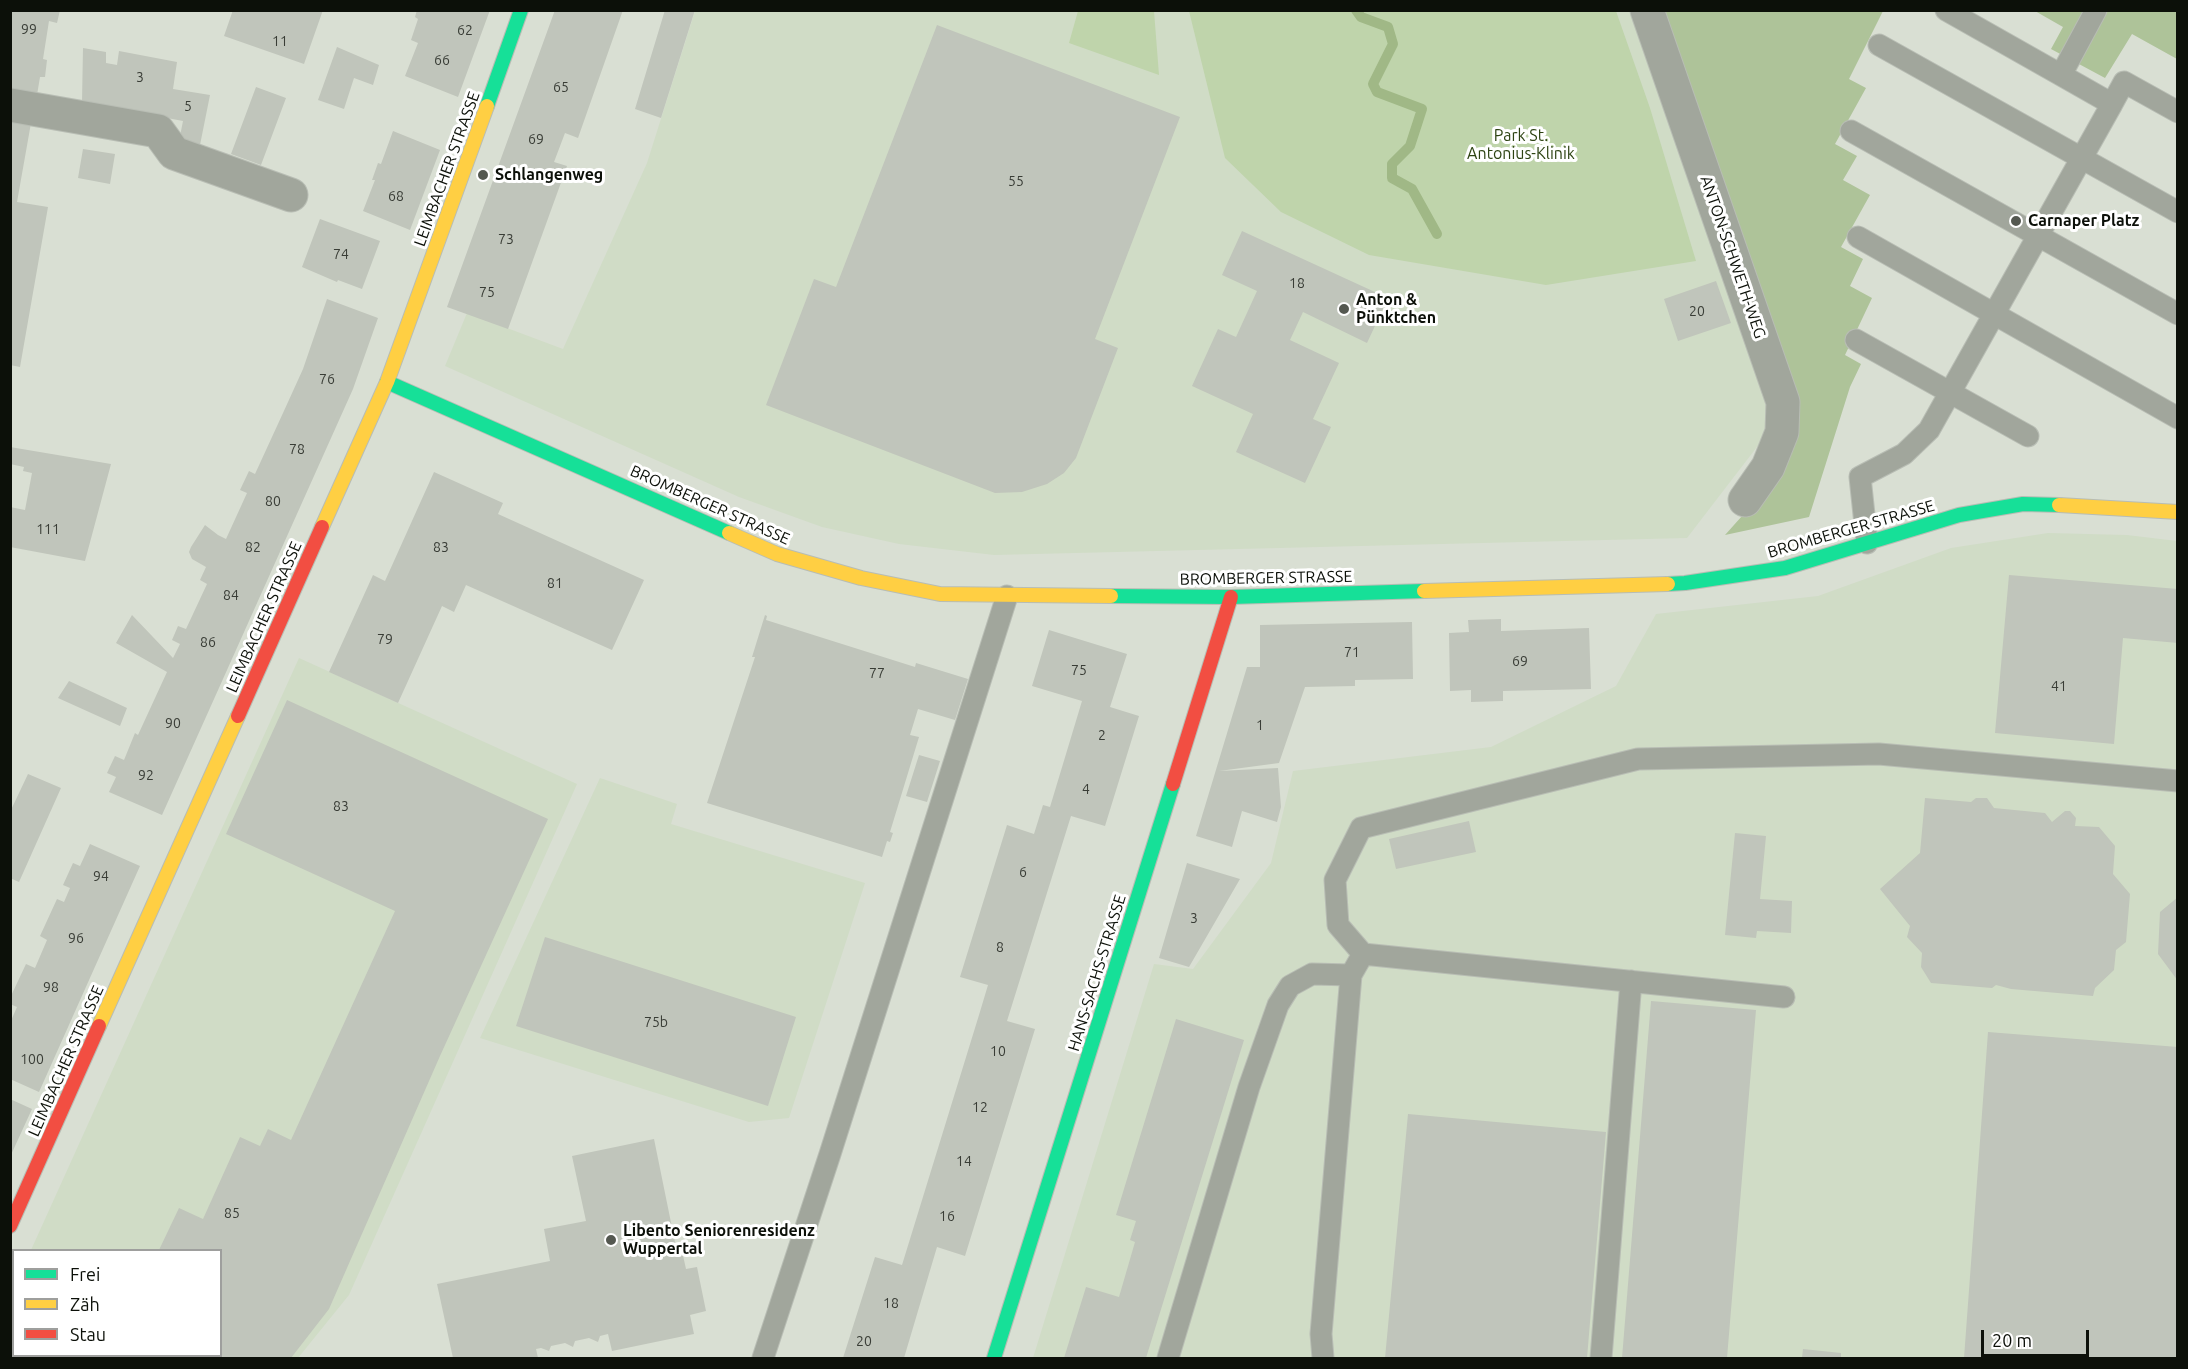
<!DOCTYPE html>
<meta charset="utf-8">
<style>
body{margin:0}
#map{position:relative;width:2188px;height:1369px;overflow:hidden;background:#d9dfd3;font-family:Ubuntu,sans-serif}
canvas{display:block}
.frame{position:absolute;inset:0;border:12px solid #0c1009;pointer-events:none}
.legend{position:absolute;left:12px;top:1249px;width:210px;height:108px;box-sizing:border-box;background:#fff;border:2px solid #9e9f9d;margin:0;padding:8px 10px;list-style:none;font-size:18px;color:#0c1009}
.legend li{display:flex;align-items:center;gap:12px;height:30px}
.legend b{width:30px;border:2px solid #9e9f9d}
.scale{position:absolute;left:1981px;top:1330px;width:108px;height:27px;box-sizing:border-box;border:3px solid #0c1009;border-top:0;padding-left:8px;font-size:18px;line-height:21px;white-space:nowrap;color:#0c1009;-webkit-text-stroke:4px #fff;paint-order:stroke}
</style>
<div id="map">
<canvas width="2188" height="1369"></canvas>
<div class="frame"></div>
<ul class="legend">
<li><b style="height:8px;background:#16e098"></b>Frei</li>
<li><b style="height:8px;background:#ffcf43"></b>Zäh</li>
<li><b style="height:8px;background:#f24e42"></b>Stau</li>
</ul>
<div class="scale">20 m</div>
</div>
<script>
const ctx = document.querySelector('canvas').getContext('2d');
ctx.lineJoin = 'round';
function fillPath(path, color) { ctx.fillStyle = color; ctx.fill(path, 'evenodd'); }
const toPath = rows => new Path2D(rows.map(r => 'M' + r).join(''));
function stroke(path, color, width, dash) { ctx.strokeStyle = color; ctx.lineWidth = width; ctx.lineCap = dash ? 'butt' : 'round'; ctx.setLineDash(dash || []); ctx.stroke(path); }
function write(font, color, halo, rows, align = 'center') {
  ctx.font = font + ' Ubuntu,sans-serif'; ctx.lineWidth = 6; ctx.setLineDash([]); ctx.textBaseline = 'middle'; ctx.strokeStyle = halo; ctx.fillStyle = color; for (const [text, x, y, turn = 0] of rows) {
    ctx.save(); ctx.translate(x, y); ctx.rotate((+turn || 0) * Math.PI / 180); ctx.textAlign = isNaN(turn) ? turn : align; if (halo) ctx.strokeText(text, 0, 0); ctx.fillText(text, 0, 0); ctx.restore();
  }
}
const built = toPath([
 [1638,10,1776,407,1770,430,1687,538,994,555,899,544,822,527,739,497,445,366,467,313,563,349,647,163,695,11],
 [2048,533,2127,535,2177,541,2177,1358,1033,1358,1154,964,1193,969,1271,863,1293,771,1491,747,1616,686,1656,614,1818,596,1951,548],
 [299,658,577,784,349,1295,298,1358,11,1358,10,1297,13,1290,14,1356,220,1356,220,1250,31,1250],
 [600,778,677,804,671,824,865,883,789,1118,749,1122,480,1038]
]);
const green = toPath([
 [1078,11,1154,11,1159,75,1069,43],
 [1189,11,1616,11,1650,108,1696,261,1546,285,1369,255,1281,212,1225,158]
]);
const forest = toPath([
 [1659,11,1883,11,1849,79,1866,88,1835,144,1857,156,1843,180,1870,195,1841,247,1863,259,1850,286,1872,298,1845,355,1861,364,1850,387,1809,517,1725,535,1751,506,1792,434],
 [2035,11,2177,11,2177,59,2132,34,2105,78,2051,49,2063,27]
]);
const stream = toPath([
 [1356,10,1361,17,1388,27,1393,44,1373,84,1377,92,1422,109,1410,146,1392,164,1392,178,1412,189,1437,234]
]);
const building = toPath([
 [10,10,60,10,57,23,49,21,43,59,47,60,45,77,40,77,37,95,10,90],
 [233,10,323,10,304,64,224,36],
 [417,10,490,10,458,97,405,76,418,43,411,40,418,19,415,17],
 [555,10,623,10,578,138,565,133,554,162,567,166,508,329,447,307],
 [665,10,695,10,661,118,635,109],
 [937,25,1180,117,1095,339,1118,348,1076,458,1064,473,1047,484,1022,492,995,493,766,405,814,279,836,287],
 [337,47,379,65,373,85,354,78,344,109,318,100],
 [83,48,106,52,106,63,117,65,119,51,177,62,173,89,210,95,200,145,179,141,183,121,82,102],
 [256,87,286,98,261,165,231,154],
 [10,119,31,123,17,202,48,207,20,367,10,365],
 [393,131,440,150,410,230,363,211,375,180,372,180,378,163,381,164],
 [83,149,115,154,110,184,78,178],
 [320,219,380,241,362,289,338,280,337,282,302,267],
 [1242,231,1388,298,1367,343,1303,312,1290,340,1339,363,1313,419,1331,427,1305,483,1236,452,1253,414,1192,386,1218,329,1236,337,1257,291,1222,275],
 [1716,281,1731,323,1678,341,1664,299],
 [327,299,378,318,353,389,162,815,109,792,116,777,107,773,115,756,124,760,135,733,138,735,167,672,116,643,132,615,173,658,180,644,172,640,178,626,186,629,207,584,200,580,206,567,192,559,189,552,191,547,205,525,218,535,226,539,247,493,240,490,249,471,255,474,283,413,303,369],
 [10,447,111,464,85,561,10,547,10,507,25,510,32,473,23,471,24,467,10,464],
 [434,472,503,503,498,514,644,580,612,650,466,585,454,612,442,606,398,703,329,672,373,575,385,581],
 [2009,575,2178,589,2178,643,2123,638,2114,744,1995,733],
 [765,615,767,616,766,620,915,667,916,663,968,679,955,720,918,709,910,735,919,737,890,832,893,833,890,842,887,841,882,857,707,803,755,657,752,657],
 [1501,619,1501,631,1589,628,1591,689,1503,691,1503,701,1471,702,1471,690,1450,691,1449,633,1469,632,1468,620],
 [1412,622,1413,679,1355,680,1355,686,1305,687,1279,763,1219,771,1278,768,1281,807,1277,822,1242,811,1232,847,1196,836,1247,667,1260,667,1260,625],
 [1049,630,1127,654,1110,707,1139,716,1105,826,1071,816,1007,1021,1035,1029,965,1256,937,1247,904,1358,843,1358,875,1257,902,1265,979,1015,988,985,960,977,1007,825,1034,834,1043,805,1050,807,1082,701,1032,686],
 [69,681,127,708,120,726,58,698],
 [287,700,548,819,440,1056,329,1309,291,1358,152,1358,153,1356,220,1356,220,1250,159,1250,179,1208,203,1219,240,1137,260,1146,268,1129,291,1140,395,911,226,834],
 [919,755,940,761,927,802,906,796],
 [28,774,61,788,19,882,10,878,10,812],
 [1925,798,1971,802,1976,798,1987,798,1994,808,2045,813,2052,822,2065,811,2070,811,2076,818,2075,826,2099,827,2115,846,2113,874,2130,894,2126,942,2116,950,2114,970,2095,988,2093,996,2011,989,1996,985,1992,988,1931,983,1921,967,1922,953,1907,937,1910,926,1880,889,1920,853],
 [1469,821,1476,852,1396,869,1389,839],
 [1735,833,1766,836,1760,899,1792,901,1791,933,1757,931,1756,938,1725,935],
 [90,844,140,866,39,1092,10,1079,10,1023,17,1007,10,1004,10,998,26,964,35,968,47,940,40,936,57,899,64,902,70,888,63,885,73,863,80,866],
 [1187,863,1240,879,1189,967,1159,958],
 [2178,897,2178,981,2158,954,2160,912],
 [545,937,796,1017,768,1106,516,1026],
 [1651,1001,1756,1010,1727,1358,1622,1358],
 [1176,1019,1244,1040,1146,1358,1064,1358,1086,1287,1119,1297,1135,1242,1130,1240,1136,1221,1116,1215],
 [1988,1032,2178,1047,2178,1358,1964,1358],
 [10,1099,32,1109,10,1157],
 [1408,1114,1606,1132,1587,1358,1385,1358],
 [654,1139,677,1252,682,1251,686,1269,697,1267,706,1311,690,1315,694,1334,612,1351,608,1334,600,1336,598,1342,589,1338,575,1341,573,1347,565,1343,551,1346,549,1351,541,1348,536,1349,538,1358,453,1358,437,1284,550,1261,544,1229,586,1221,572,1156],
 [1803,1349,1841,1353,1841,1358,1802,1358]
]);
const lane = toPath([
 [1946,10,2061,75],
 [1879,45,2178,212],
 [2112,104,2124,82,2178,112],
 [1851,131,2178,314],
 [1858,237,2178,418],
 [1856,340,2028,436],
 [1867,543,1860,477,1904,454,1929,430,2112,104,2061,75,2096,10],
 [1363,954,1338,925,1335,880,1361,828,1638,759,1879,754,2178,781],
 [763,1358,830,1154,1007,596],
 [1168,1358,1249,1087,1278,1005,1290,986,1312,974,1351,975],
 [1323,1358,1321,1334,1351,975,1363,954,1784,997],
 [1601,1358,1631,981]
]);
const street = toPath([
 [1647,10,1783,402,1782,432,1768,467,1745,500],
 [10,105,158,131,174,153,291,195]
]);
const fast = toPath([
 [487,106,521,10],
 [387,382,729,533],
 [1668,584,1685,583,1785,568,1959,515,2023,504,2059,505],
 [1111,596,1231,597,1424,591],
 [994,1358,1173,784]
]);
const slow = toPath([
 [2059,505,2178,512],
 [322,527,387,382,487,106],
 [729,533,777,554,861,578,940,594,1111,596],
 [1424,591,1668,584],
 [99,1026,238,716]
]);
const jam = toPath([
 [238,716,322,527],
 [1173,784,1231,597],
 [10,1226,99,1026]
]);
const markers = [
 [483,175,6,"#545850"],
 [2016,221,6,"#545850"],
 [1344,309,6,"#545850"],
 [611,1240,6,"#545850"]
];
const numberNames = [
 ["99",29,29],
 ["62",465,30],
 ["11",280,41],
 ["66",442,60],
 ["3",140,77],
 ["65",561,87],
 ["5",188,106],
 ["69",536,139],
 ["55",1016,181],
 ["68",396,196],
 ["73",506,239],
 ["74",341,254],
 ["18",1297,283],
 ["75",487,292],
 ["20",1697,311],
 ["76",327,379],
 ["78",297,449],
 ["80",273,501],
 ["111",48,529],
 ["82",253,547],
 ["83",441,547],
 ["81",555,583],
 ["84",231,595],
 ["79",385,639],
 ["86",208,642],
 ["71",1352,652],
 ["69",1520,661],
 ["75",1079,670],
 ["77",877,673],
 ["41",2059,686],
 ["90",173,723],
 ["1",1260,725],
 ["2",1102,735],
 ["92",146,775],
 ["4",1086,789],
 ["83",341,806],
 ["6",1023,872],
 ["94",101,876],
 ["3",1194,918],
 ["96",76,938],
 ["8",1000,947],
 ["98",51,987],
 ["75b",656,1022],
 ["10",998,1051],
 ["100",32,1059],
 ["12",980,1107],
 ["14",964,1161],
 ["85",232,1213],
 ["16",947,1216],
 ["18",891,1303],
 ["20",864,1341]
];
const parkNames = [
 ["Park St.",1521,136],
 ["Antonius-Klinik",1521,154]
];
const streetNames = [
 ["LEIMBACHER STRASSE",447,169,-70],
 ["ANTON-SCHWETH-WEG",1733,257,71],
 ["BROMBERGER STRASSE",710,505,24],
 ["BROMBERGER STRASSE",1851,529,-16],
 ["BROMBERGER STRASSE",1266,578,-1],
 ["LEIMBACHER STRASSE",264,617,-66],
 ["HANS-SACHS-STRASSE",1097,973,-73],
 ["LEIMBACHER STRASSE",66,1061,-66]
];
const poiNames = [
 ["Schlangenweg",495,175],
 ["Carnaper Platz",2028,221],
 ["Anton &",1356,300],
 ["Pünktchen",1356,318],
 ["Libento Seniorenresidenz",623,1231],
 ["Wuppertal",623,1249]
];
fillPath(built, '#d0dcc6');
fillPath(green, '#bfd4ab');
fillPath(forest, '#aec399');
stroke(stream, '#a0b886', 10);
fillPath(building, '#c0c5bb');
stroke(lane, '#b8bdb4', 23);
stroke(street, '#b8bdb4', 35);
stroke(fast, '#b8bdb4', 16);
stroke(slow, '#b8bdb4', 16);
stroke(jam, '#b8bdb4', 16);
stroke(lane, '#a1a69c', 21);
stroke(street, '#a1a69c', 33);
stroke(fast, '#16e098', 14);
stroke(slow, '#ffcf43', 14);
stroke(jam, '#f24e42', 14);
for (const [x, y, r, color] of markers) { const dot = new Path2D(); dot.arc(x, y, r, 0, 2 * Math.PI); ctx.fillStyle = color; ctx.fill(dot); stroke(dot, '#fff', 2); }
write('14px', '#393d36', null, numberNames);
write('16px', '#2d4312', '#fff', parkNames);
write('16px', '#0c1009', '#fff', streetNames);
write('bold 16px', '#0c1009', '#fff', poiNames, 'left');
</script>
